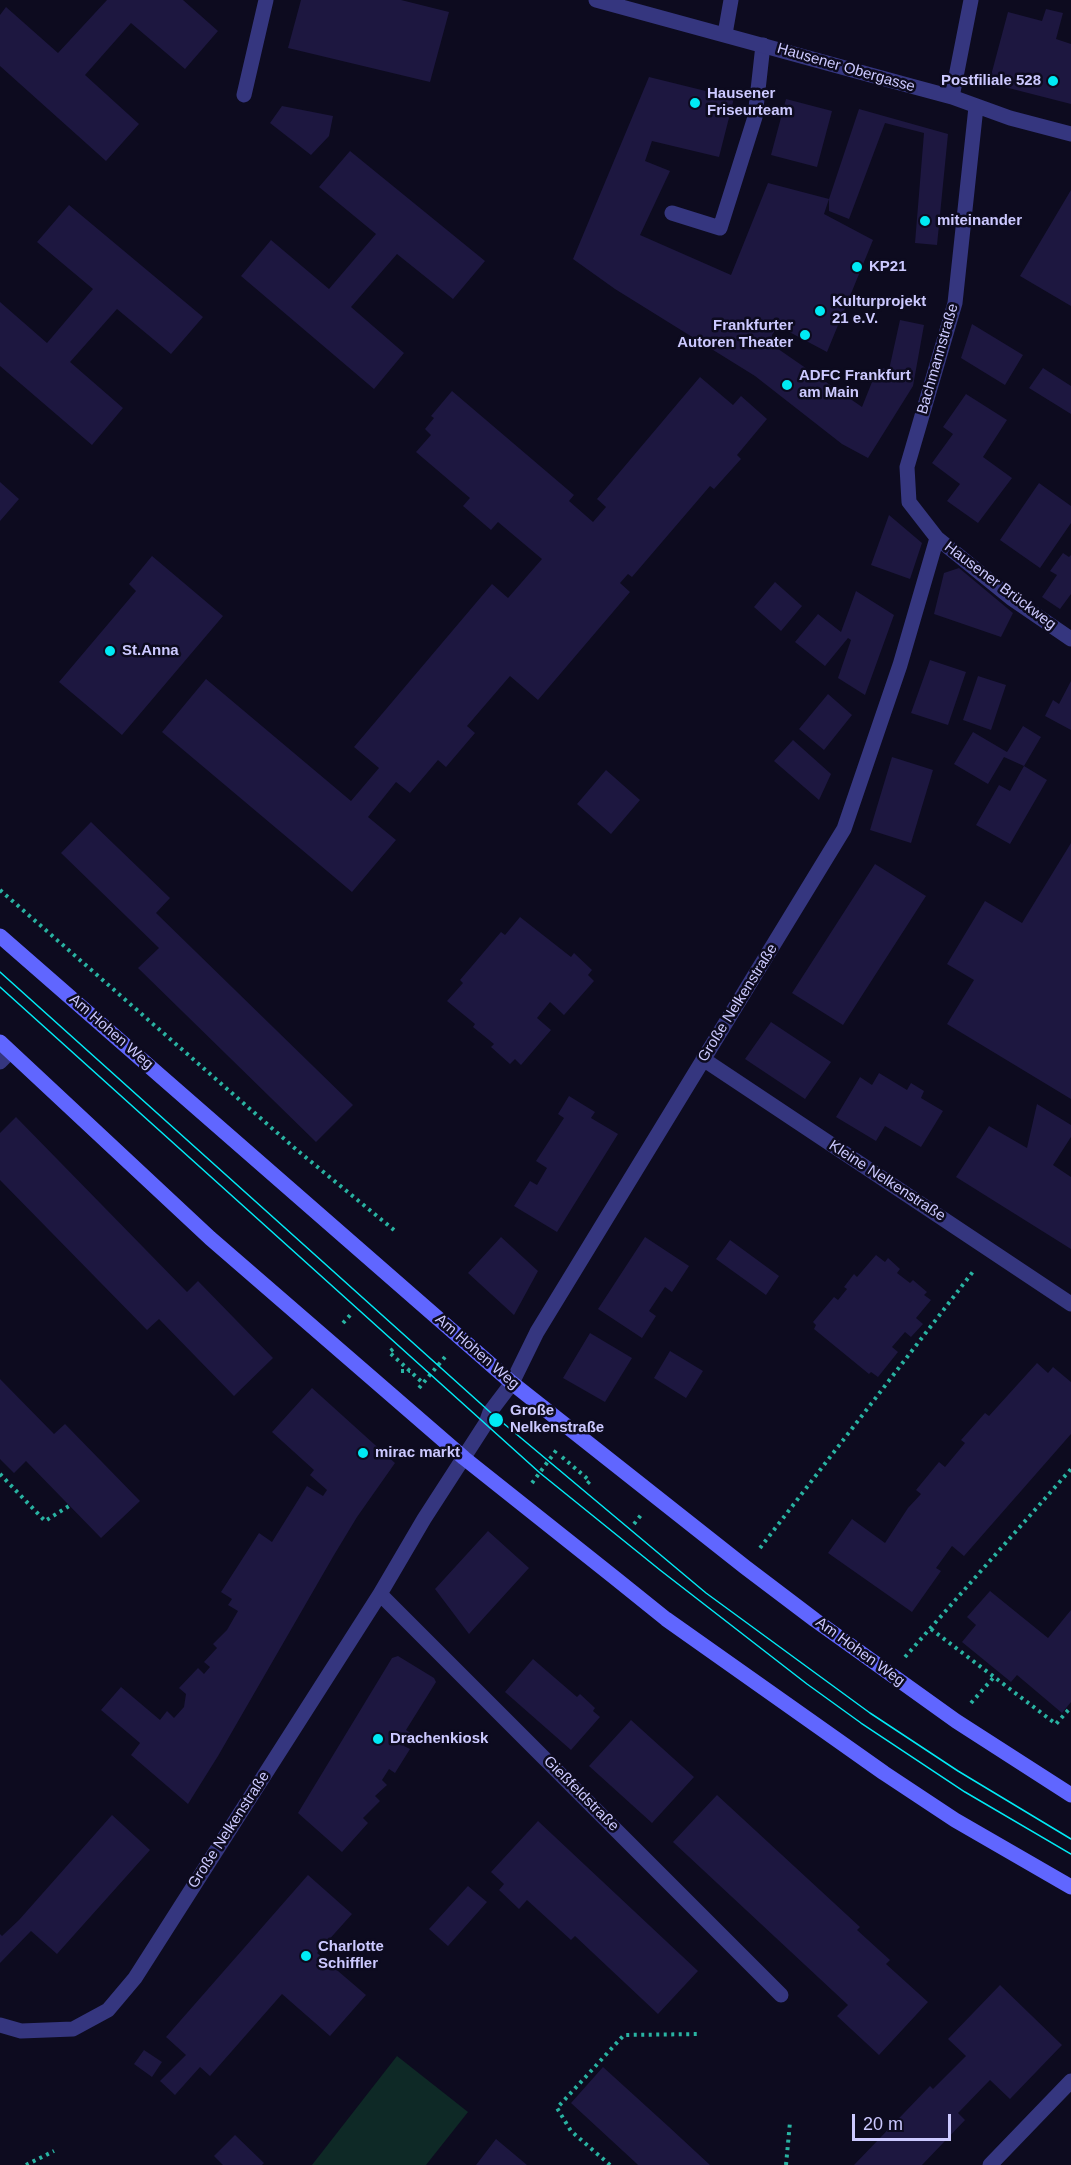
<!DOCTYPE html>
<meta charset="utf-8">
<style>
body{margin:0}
#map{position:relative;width:1071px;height:2165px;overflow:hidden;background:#0d0b1f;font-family:Arial,sans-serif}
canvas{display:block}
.scale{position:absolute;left:852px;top:2114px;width:99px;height:27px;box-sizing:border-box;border:3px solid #ccc9ff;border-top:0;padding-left:8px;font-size:18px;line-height:21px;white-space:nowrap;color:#ccc9ff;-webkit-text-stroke:4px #0d0b1f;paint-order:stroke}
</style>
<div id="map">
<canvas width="1071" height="2165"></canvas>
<div class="scale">20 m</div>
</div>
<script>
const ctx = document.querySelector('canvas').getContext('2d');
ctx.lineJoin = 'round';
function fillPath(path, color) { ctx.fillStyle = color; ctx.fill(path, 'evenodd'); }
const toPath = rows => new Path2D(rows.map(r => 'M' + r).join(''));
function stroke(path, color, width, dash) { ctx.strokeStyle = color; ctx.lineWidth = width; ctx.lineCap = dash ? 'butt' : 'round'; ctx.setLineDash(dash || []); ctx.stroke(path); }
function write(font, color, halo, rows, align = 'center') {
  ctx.font = font + ' Arial,sans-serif'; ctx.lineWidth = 5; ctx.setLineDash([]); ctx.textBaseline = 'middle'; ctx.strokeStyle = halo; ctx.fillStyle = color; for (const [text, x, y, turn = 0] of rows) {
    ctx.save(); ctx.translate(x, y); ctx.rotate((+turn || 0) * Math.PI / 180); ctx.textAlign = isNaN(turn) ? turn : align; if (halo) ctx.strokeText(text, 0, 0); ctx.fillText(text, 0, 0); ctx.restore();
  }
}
const green = toPath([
 [397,2056,468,2112,426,2165,312,2165]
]);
const building = toPath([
 [107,0,183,0,218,31,185,69,131,23,85,75,139,124,106,161,0,66,0,15,6,7,58,53],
 [301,0,401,0,449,12,430,82,288,48],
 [1046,9,1063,13,1056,39,1071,44,1071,104,989,83,1008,12,1042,21],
 [649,77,734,98,719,157,652,141,645,161,670,171,640,235,731,275,768,183,829,199,859,109,948,134,937,245,915,243,924,133,885,123,849,219,829,211,829,199,824,214,873,240,827,352,778,326,772,335,771,344,862,407,878,367,889,370,900,320,924,325,913,386,868,458,842,444,755,376,615,289,573,259],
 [786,99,832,111,817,167,771,155],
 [282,106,333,116,329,136,311,155,270,123],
 [350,151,485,261,453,299,397,254,351,307,404,353,374,389,241,276,271,240,329,289,376,234,319,187],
 [1071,190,1071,306,1020,276],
 [69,205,203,317,171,354,117,309,70,362,123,408,92,445,0,366,0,302,47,343,93,289,37,242],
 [972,324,1023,355,1005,385,961,358],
 [1043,368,1071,386,1071,414,1029,388],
 [700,377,733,405,741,396,767,419,737,455,741,459,714,489,710,486,632,577,628,574,620,583,630,592,538,700,510,676,467,726,475,733,446,767,438,760,410,793,396,782,368,817,396,840,352,892,162,732,206,679,351,801,379,768,354,747,492,584,508,598,542,559,498,522,491,530,463,506,470,498,416,452,431,435,425,429,434,418,431,416,452,391,574,495,569,501,593,522,606,507,597,499],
 [966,394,1007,420,983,457,1012,478,978,523,947,501,960,484,932,463,953,434,943,427],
 [0,482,19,499,0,521],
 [1039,483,1071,506,1071,523,1040,568,1000,540],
 [889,515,922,543,910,579,871,565],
 [1063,553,1069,557,1071,555,1071,594,1060,609,1042,597,1057,575,1050,571],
 [152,556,223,616,122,735,59,682,136,591,129,584],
 [959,568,1013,613,1001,637,934,614,944,573],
 [775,582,802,606,781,631,754,607],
 [856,591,894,615,865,695,838,678,851,640,848,638,825,666,795,642,818,614,841,632],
 [930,660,966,672,948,725,911,713],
 [978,676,1006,685,991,730,963,720],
 [1071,681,1071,730,1045,716,1053,700,1059,704],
 [828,694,852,715,824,750,799,729],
 [1023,726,1041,737,1024,766,1004,757,988,784,954,764,973,732,1007,752],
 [793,740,831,774,819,800,774,761],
 [892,757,933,770,911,843,870,830],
 [1024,766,1047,780,1010,844,976,825,999,785,1010,791],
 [606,770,640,800,611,834,577,804],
 [91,822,170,898,156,913,353,1105,316,1142,138,968,159,948,61,853],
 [1071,843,1071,1099,947,1024,974,980,947,964,985,901,1022,923],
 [875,864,926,896,843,1025,792,993],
 [520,917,571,957,574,953,592,970,588,975,594,981,564,1015,550,1002,537,1018,551,1030,521,1065,515,1059,510,1064,491,1047,494,1044,473,1027,475,1024,447,1001,463,983,460,980,501,932,505,935],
 [771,1022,831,1062,805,1099,745,1059],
 [879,1073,907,1090,911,1083,924,1091,921,1098,943,1111,921,1147,885,1126,876,1141,836,1117,860,1077,872,1085],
 [569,1096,595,1112,591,1118,618,1134,557,1232,514,1206,530,1181,537,1185,547,1168,536,1161,564,1118,558,1114],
 [1037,1104,1071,1125,1071,1137,1053,1165,1071,1177,1071,1249,956,1177,989,1126,1027,1148],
 [16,1117,187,1292,198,1281,273,1358,234,1396,159,1319,147,1330,0,1180,0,1133],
 [501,1237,538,1271,514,1315,468,1273],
 [645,1237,689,1266,672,1292,665,1287,649,1311,656,1316,642,1338,598,1309],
 [730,1240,779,1276,766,1295,716,1259],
 [876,1255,885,1262,888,1258,900,1269,897,1273,910,1283,913,1280,927,1292,924,1295,931,1300,916,1318,923,1324,911,1337,905,1332,892,1347,898,1352,878,1377,871,1372,869,1374,814,1329,816,1325,813,1322,834,1297,838,1300,847,1289,844,1287,854,1274,857,1277],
 [590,1333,632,1358,605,1402,563,1378],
 [670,1351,703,1371,686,1398,654,1378],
 [1037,1363,1048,1373,1053,1367,1071,1382,1071,1434,964,1556,952,1546,936,1568,941,1571,912,1612,828,1553,852,1519,885,1543,908,1508,921,1494,916,1490,939,1462,945,1467,965,1443,961,1440,985,1413,989,1416],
 [0,1379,54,1434,65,1424,140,1501,101,1538,26,1461,14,1473,0,1459],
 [312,1388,395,1463,357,1517,334,1555,218,1756,188,1804,131,1755,140,1743,101,1710,121,1687,160,1720,167,1711,174,1718,184,1707,186,1694,179,1688,198,1668,204,1674,210,1667,204,1662,217,1648,213,1644,227,1630,238,1611,228,1605,232,1599,221,1592,259,1533,272,1542,307,1486,323,1496,327,1490,310,1475,314,1470,272,1432],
 [488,1531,529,1568,469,1634,435,1589],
 [990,1591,1048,1638,1071,1610,1071,1702,1062,1713,1017,1675,1011,1682,962,1642,976,1625,967,1617],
 [398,1656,434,1678,436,1682,406,1730,412,1734,404,1746,410,1749,395,1773,389,1769,382,1780,387,1785,375,1796,380,1801,363,1818,368,1823,342,1852,298,1813,392,1658],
 [533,1659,577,1697,580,1694,595,1708,593,1711,600,1717,571,1750,505,1692],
 [631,1720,694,1777,652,1823,589,1766],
 [717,1795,860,1927,857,1930,890,1960,886,1964,928,2002,879,2055,837,2016,848,2005,673,1842],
 [112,1815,150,1850,57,1954,31,1931,0,1963,0,1934,2,1936,19,1920],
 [538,1821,698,1971,658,2014,575,1936,571,1940,527,1900,519,1909,499,1890,504,1884,491,1872],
 [308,1875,352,1914,317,1953,366,1995,330,2036,282,1994,210,2076,200,2067,175,2095,160,2081,186,2055,166,2037],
 [468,1886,487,1902,448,1946,429,1929],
 [1000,1985,1062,2045,1010,2099,990,2080,958,2113,965,2120,922,2165,854,2165,930,2086,933,2089,966,2056,948,2039],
 [144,2050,162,2062,152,2077,134,2064],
 [603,2067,669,2127,710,2165,638,2165,636,2163,571,2103],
 [235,2135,264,2163,262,2165,223,2165,214,2156],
 [496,2139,527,2165,476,2165]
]);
const path = toPath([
 [0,890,298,1151,394,1230],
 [343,1323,353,1312],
 [393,1349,389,1352,423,1383],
 [401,1371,410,1371],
 [419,1388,445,1357],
 [562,1457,590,1481,587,1484],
 [0,1474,45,1521,69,1506],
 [532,1483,558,1448],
 [634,1524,641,1515],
 [760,1548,975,1269],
 [931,1629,1056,1724,1071,1707],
 [905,1657,1071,1469],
 [971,1703,994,1677],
 [26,2165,54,2151],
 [610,2165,571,2131,557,2108,624,2035,700,2034],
 [786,2165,790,2122]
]);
const service = toPath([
 [244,95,266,0],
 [672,213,720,228,755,117,763,45]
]);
const minor = toPath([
 [596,0,911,86,952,97,1010,118,1071,134],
 [725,34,731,0],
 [952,97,971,0],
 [976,107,955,303,907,467,909,502,937,538,1011,598,1071,639],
 [703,1059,1071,1304],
 [0,1062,10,1052],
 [380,1594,781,1995],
 [0,2025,21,2031,73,2029,108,2010,135,1978,380,1594,424,1519,486,1423,490,1412,512,1383,537,1332,844,829,900,665,937,538],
 [990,2165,1071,2081]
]);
const secondary = toPath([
 [0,936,512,1383,745,1567,815,1620,956,1721,1071,1795],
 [0,1042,210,1238,464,1458,615,1578,666,1619,884,1773,955,1820,1071,1887]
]);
const tram = toPath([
 [0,972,490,1412,706,1593,870,1713,958,1771,1071,1839],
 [0,987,540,1473,660,1570,807,1684,861,1723,965,1792,1071,1854]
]);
const markers = [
 [1053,81,6,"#00eaf4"],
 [695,103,6,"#00eaf4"],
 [925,221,6,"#00eaf4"],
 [857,267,6,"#00eaf4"],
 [820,311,6,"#00eaf4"],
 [805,335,6,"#00eaf4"],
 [787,385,6,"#00eaf4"],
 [110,651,6,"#00eaf4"],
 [496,1420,8,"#00eaf4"],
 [363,1453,6,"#00eaf4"],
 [378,1739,6,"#00eaf4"],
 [306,1956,6,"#00eaf4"]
];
const streetNames = [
 ["Hausener Obergasse",846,68,16],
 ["Bachmannstraße",938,359,-74],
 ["Hausener Brückweg",1000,586,37],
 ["Große Nelkenstraße",738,1003,-58],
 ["Am Hohen Weg",111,1032,41],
 ["Kleine Nelkenstraße",887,1181,33],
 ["Am Hohen Weg",477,1352,41],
 ["Am Hohen Weg",860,1652,36],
 ["Gießfeldstraße",581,1794,45],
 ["Große Nelkenstraße",229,1830,-57]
];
const poiNames = [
 ["Postfiliale 528",1041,81,"right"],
 ["Hausener",707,94],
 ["Friseurteam",707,111],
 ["miteinander",937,221],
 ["KP21",869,267],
 ["Kulturprojekt",832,302],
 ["21 e.V.",832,319],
 ["Frankfurter",793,326,"right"],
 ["Autoren Theater",793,343,"right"],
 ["ADFC Frankfurt",799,376],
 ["am Main",799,393],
 ["St.Anna",122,651],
 ["Große",510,1411],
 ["Nelkenstraße",510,1428],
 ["mirac markt",375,1453],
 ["Drachenkiosk",390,1739],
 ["Charlotte",318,1947],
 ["Schiffler",318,1964]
];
fillPath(green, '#0e2926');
fillPath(building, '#1d1740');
stroke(path, '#29b3a2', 4, [3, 4.5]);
stroke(service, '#35367f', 15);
stroke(minor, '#35367f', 15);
stroke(secondary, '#6066ff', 15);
stroke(tram, '#00eaf4', 1.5);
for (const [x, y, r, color] of markers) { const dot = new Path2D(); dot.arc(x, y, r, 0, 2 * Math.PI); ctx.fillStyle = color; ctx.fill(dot); stroke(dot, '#0d0b1f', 2); }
write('15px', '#ccc9ff', '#0d0b1f', streetNames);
write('bold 15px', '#ccc9ff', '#0d0b1f', poiNames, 'left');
</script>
